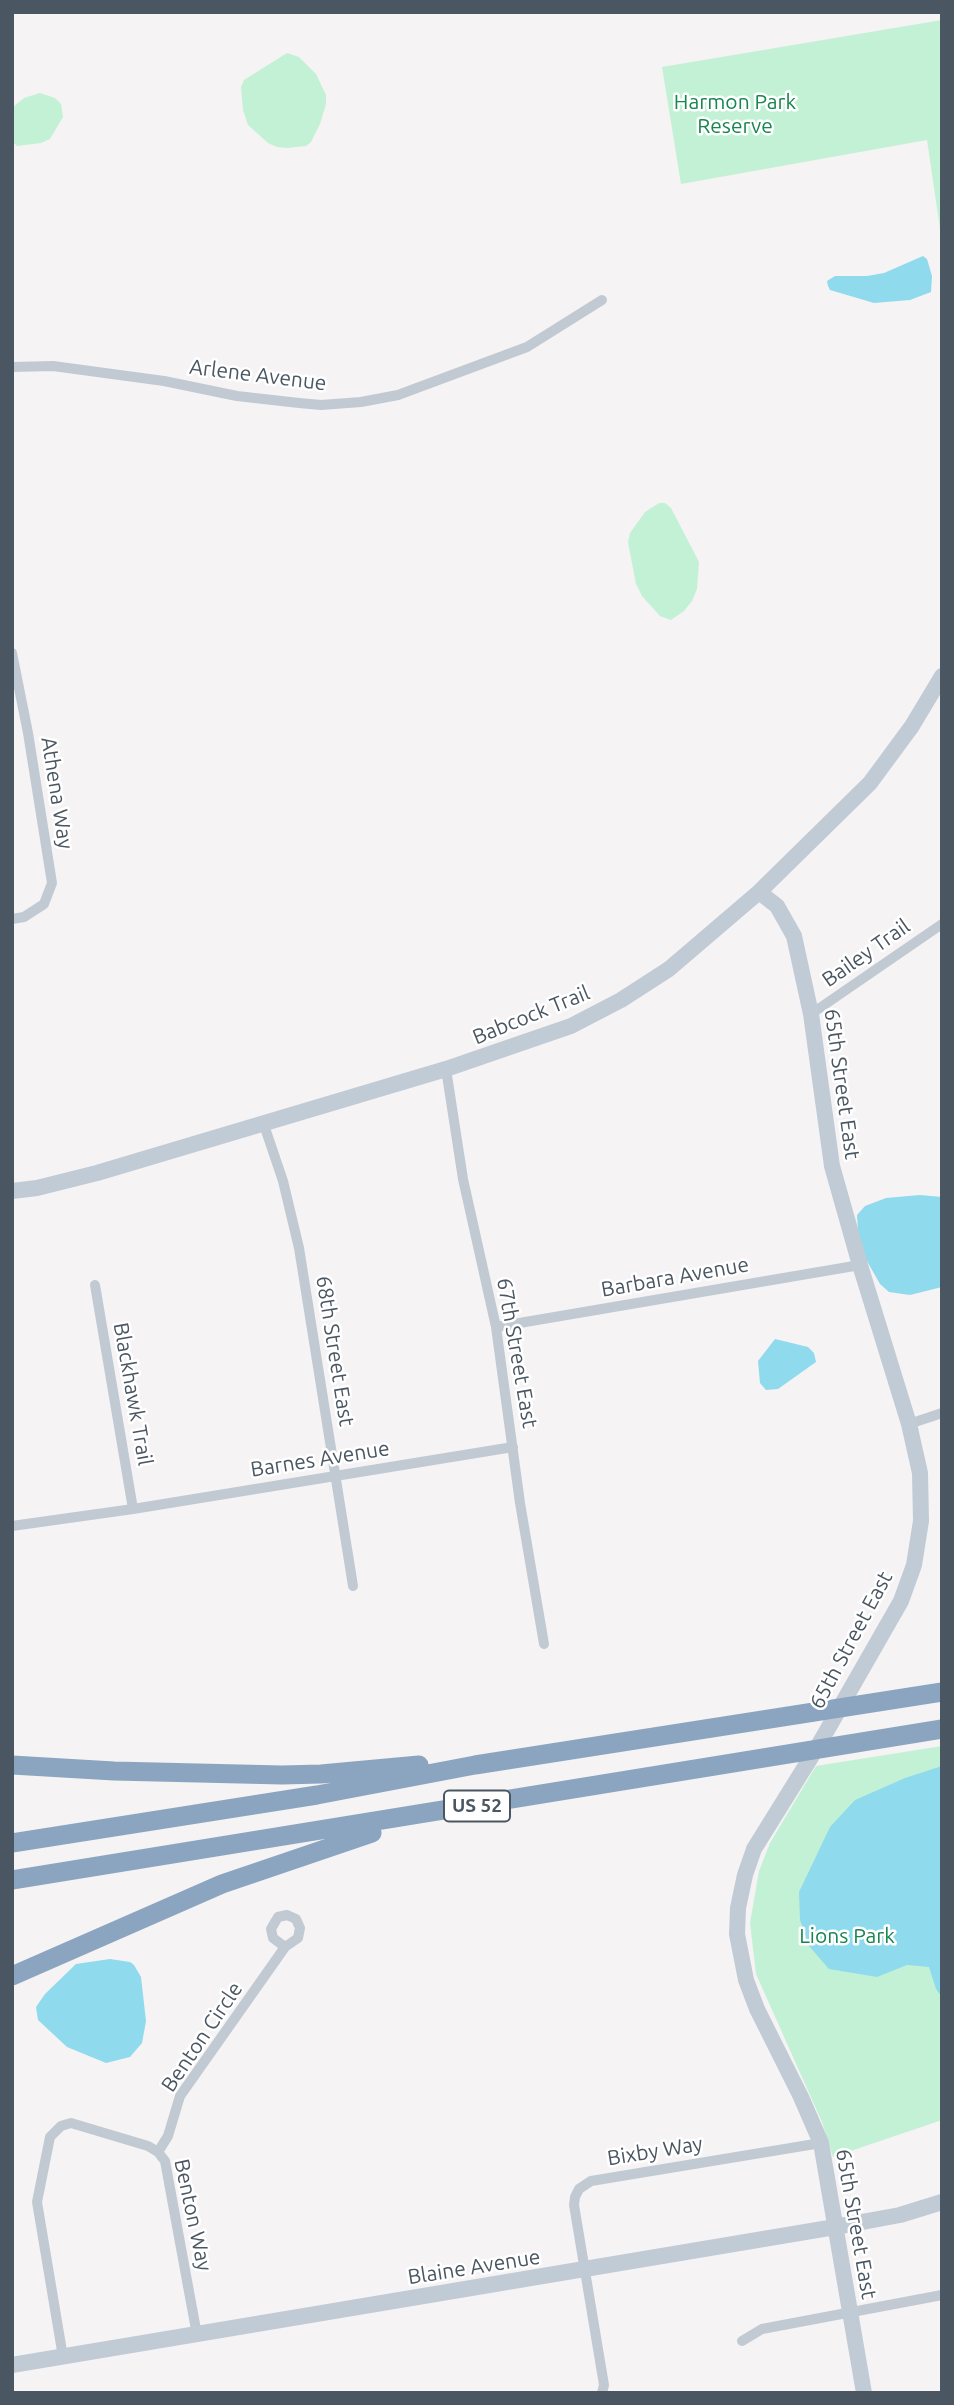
<!DOCTYPE html>
<style>
body{margin:0}
#map{position:relative;width:954px;height:2405px;overflow:hidden;background:#f5f3f3;font-family:Ubuntu,sans-serif}
canvas{display:block}
.frame{position:absolute;inset:0;border:14px solid #4a5661;pointer-events:none}
</style>
<div id="map">
<canvas width="954" height="2405"></canvas>
<div class="frame"></div>
</div>
<script>
const ctx = document.querySelector('canvas').getContext('2d');
ctx.lineJoin = 'round';
function fillPath(path, color) { ctx.fillStyle = color; ctx.fill(path, 'evenodd'); }
const toPath = rows => new Path2D(rows.map(r => 'M' + r).join(''));
function stroke(path, color, width, dash) { ctx.strokeStyle = color; ctx.lineWidth = width; ctx.lineCap = dash ? 'butt' : 'round'; ctx.setLineDash(dash || []); ctx.stroke(path); }
function write(font, color, halo, rows, align = 'center') {
  ctx.font = font + ' Ubuntu,sans-serif'; ctx.lineWidth = 5; ctx.setLineDash([]); ctx.textBaseline = 'middle'; ctx.strokeStyle = halo; ctx.fillStyle = color; for (const [text, x, y, turn = 0] of rows) {
    ctx.save(); ctx.translate(x, y); ctx.rotate((+turn || 0) * Math.PI / 180); ctx.textAlign = isNaN(turn) ? turn : align; if (halo) ctx.strokeText(text, 0, 0); ctx.fillText(text, 0, 0); ctx.restore();
  }
}
const green = toPath([
 [942,20,942,242,927,140,681,184,662,67],
 [287,53,299,57,316,74,326,95,326,104,320,124,311,142,306,146,287,148,277,147,268,143,248,125,243,110,241,87,244,80],
 [40,93,55,98,61,104,63,117,50,139,41,143,17,146,12,141,12,108,24,98],
 [659,503,665,503,671,508,699,562,697,589,692,601,684,611,671,620,660,616,642,596,636,584,628,542,630,533,645,512],
 [942,1746,942,2120,833,2157,822,2122,756,1974,750,1923,759,1871,770,1843,816,1766]
]);
const water = toPath([
 [923,256,927,259,932,276,931,292,910,300,874,303,830,290,828,286,827,281,835,276,867,276,884,273],
 [920,1195,942,1197,942,1287,910,1295,889,1292,880,1284,859,1247,857,1215,865,1206,886,1198],
 [775,1339,808,1347,814,1353,816,1362,778,1389,766,1390,760,1383,758,1361],
 [942,1766,942,1997,936,1989,929,1967,907,1965,877,1977,829,1969,809,1946,800,1920,799,1892,830,1827,855,1800,905,1778],
 [110,1959,130,1962,134,1965,141,1977,146,2021,142,2043,130,2057,106,2063,67,2047,38,2020,36,2007,45,1994,76,1964]
]);
const street = toPath([
 [12,367,53,366,164,381,237,396,299,403,321,405,361,402,398,395,527,347,602,300],
 [12,653,28,733,52,883,44,904,24,917,12,919],
 [811,1014,942,924],
 [446,1069,463,1179,496,1327,520,1503,544,1644],
 [264,1125,283,1181,299,1248,353,1586],
 [95,1285,133,1509],
 [496,1327,860,1265],
 [909,1424,942,1413],
 [12,1526,133,1509,513,1447],
 [287,1915,296,1919,300,1928,298,1938,285,1947,273,1938,271,1929,278,1917,287,1915],
 [158,2152,168,2136,180,2096,285,1947],
 [742,2341,762,2329,942,2295],
 [63,2357,37,2202,50,2137,61,2126,71,2123,148,2146,158,2152,165,2161,197,2335],
 [602,2393,604,2385,574,2205,575,2197,579,2189,591,2181,821,2143]
]);
const secondary = toPath([
 [759,892,777,906,794,936,811,1014,832,1166,860,1265,909,1424,920,1473,921,1521,914,1565,901,1601,818,1746,754,1849,745,1875,738,1908,737,1934,746,1980,757,2009,801,2097,821,2143,864,2393],
 [12,1191,37,1188,97,1173,446,1069,571,1026,621,1000,669,969,759,892,870,783,912,726,942,676],
 [12,2365,835,2227,900,2215,942,2202]
]);
const highway = toPath([
 [12,1765,114,1771,282,1775,321,1774,419,1765],
 [12,1843,317,1795,475,1765,942,1692],
 [12,1880,942,1729],
 [12,1976,222,1884,372,1833]
]);
const shields = [
 [477,1806,66]
];
const shieldNames = [
 ["US 52",477,1806]
];
const parkNames = [
 ["Harmon Park",735,102],
 ["Reserve",735,126],
 ["Lions Park",847,1936]
];
const streetNames = [
 ["Arlene Avenue",258,375,7],
 ["Athena Way",57,793,81],
 ["Bailey Trail",866,953,-35],
 ["Babcock Trail",531,1015,-22],
 ["65th Street East",842,1084,82],
 ["Barbara Avenue",675,1277,-10],
 ["68th Street East",335,1351,81],
 ["67th Street East",517,1353,80],
 ["Blackhawk Trail",133,1394,80],
 ["Barnes Avenue",320,1459,-9],
 ["65th Street East",851,1640,-62],
 ["Benton Circle",202,2037,-56],
 ["Bixby Way",655,2151,-9],
 ["Benton Way",193,2215,78],
 ["65th Street East",856,2224,80],
 ["Blaine Avenue",474,2267,-9]
];
fillPath(green, '#c3f1d5');
fillPath(water, '#90daee');
stroke(street, '#c1cad2', 10);
stroke(secondary, '#c1cbd6', 16);
stroke(highway, '#8ba5c1', 19);
for (const [x, y, w] of shields) { const box = new Path2D(); box.roundRect(x - w / 2, y - 15.5, w, 31, 5); ctx.fillStyle = '#fff'; ctx.fill(box); stroke(box, '#4a5661', 2); }
write('bold 19px', '#4a5661', null, shieldNames);
write('21px', '#17864f', '#fff', parkNames);
write('21px', '#4a5661', '#fff', streetNames);
</script>
